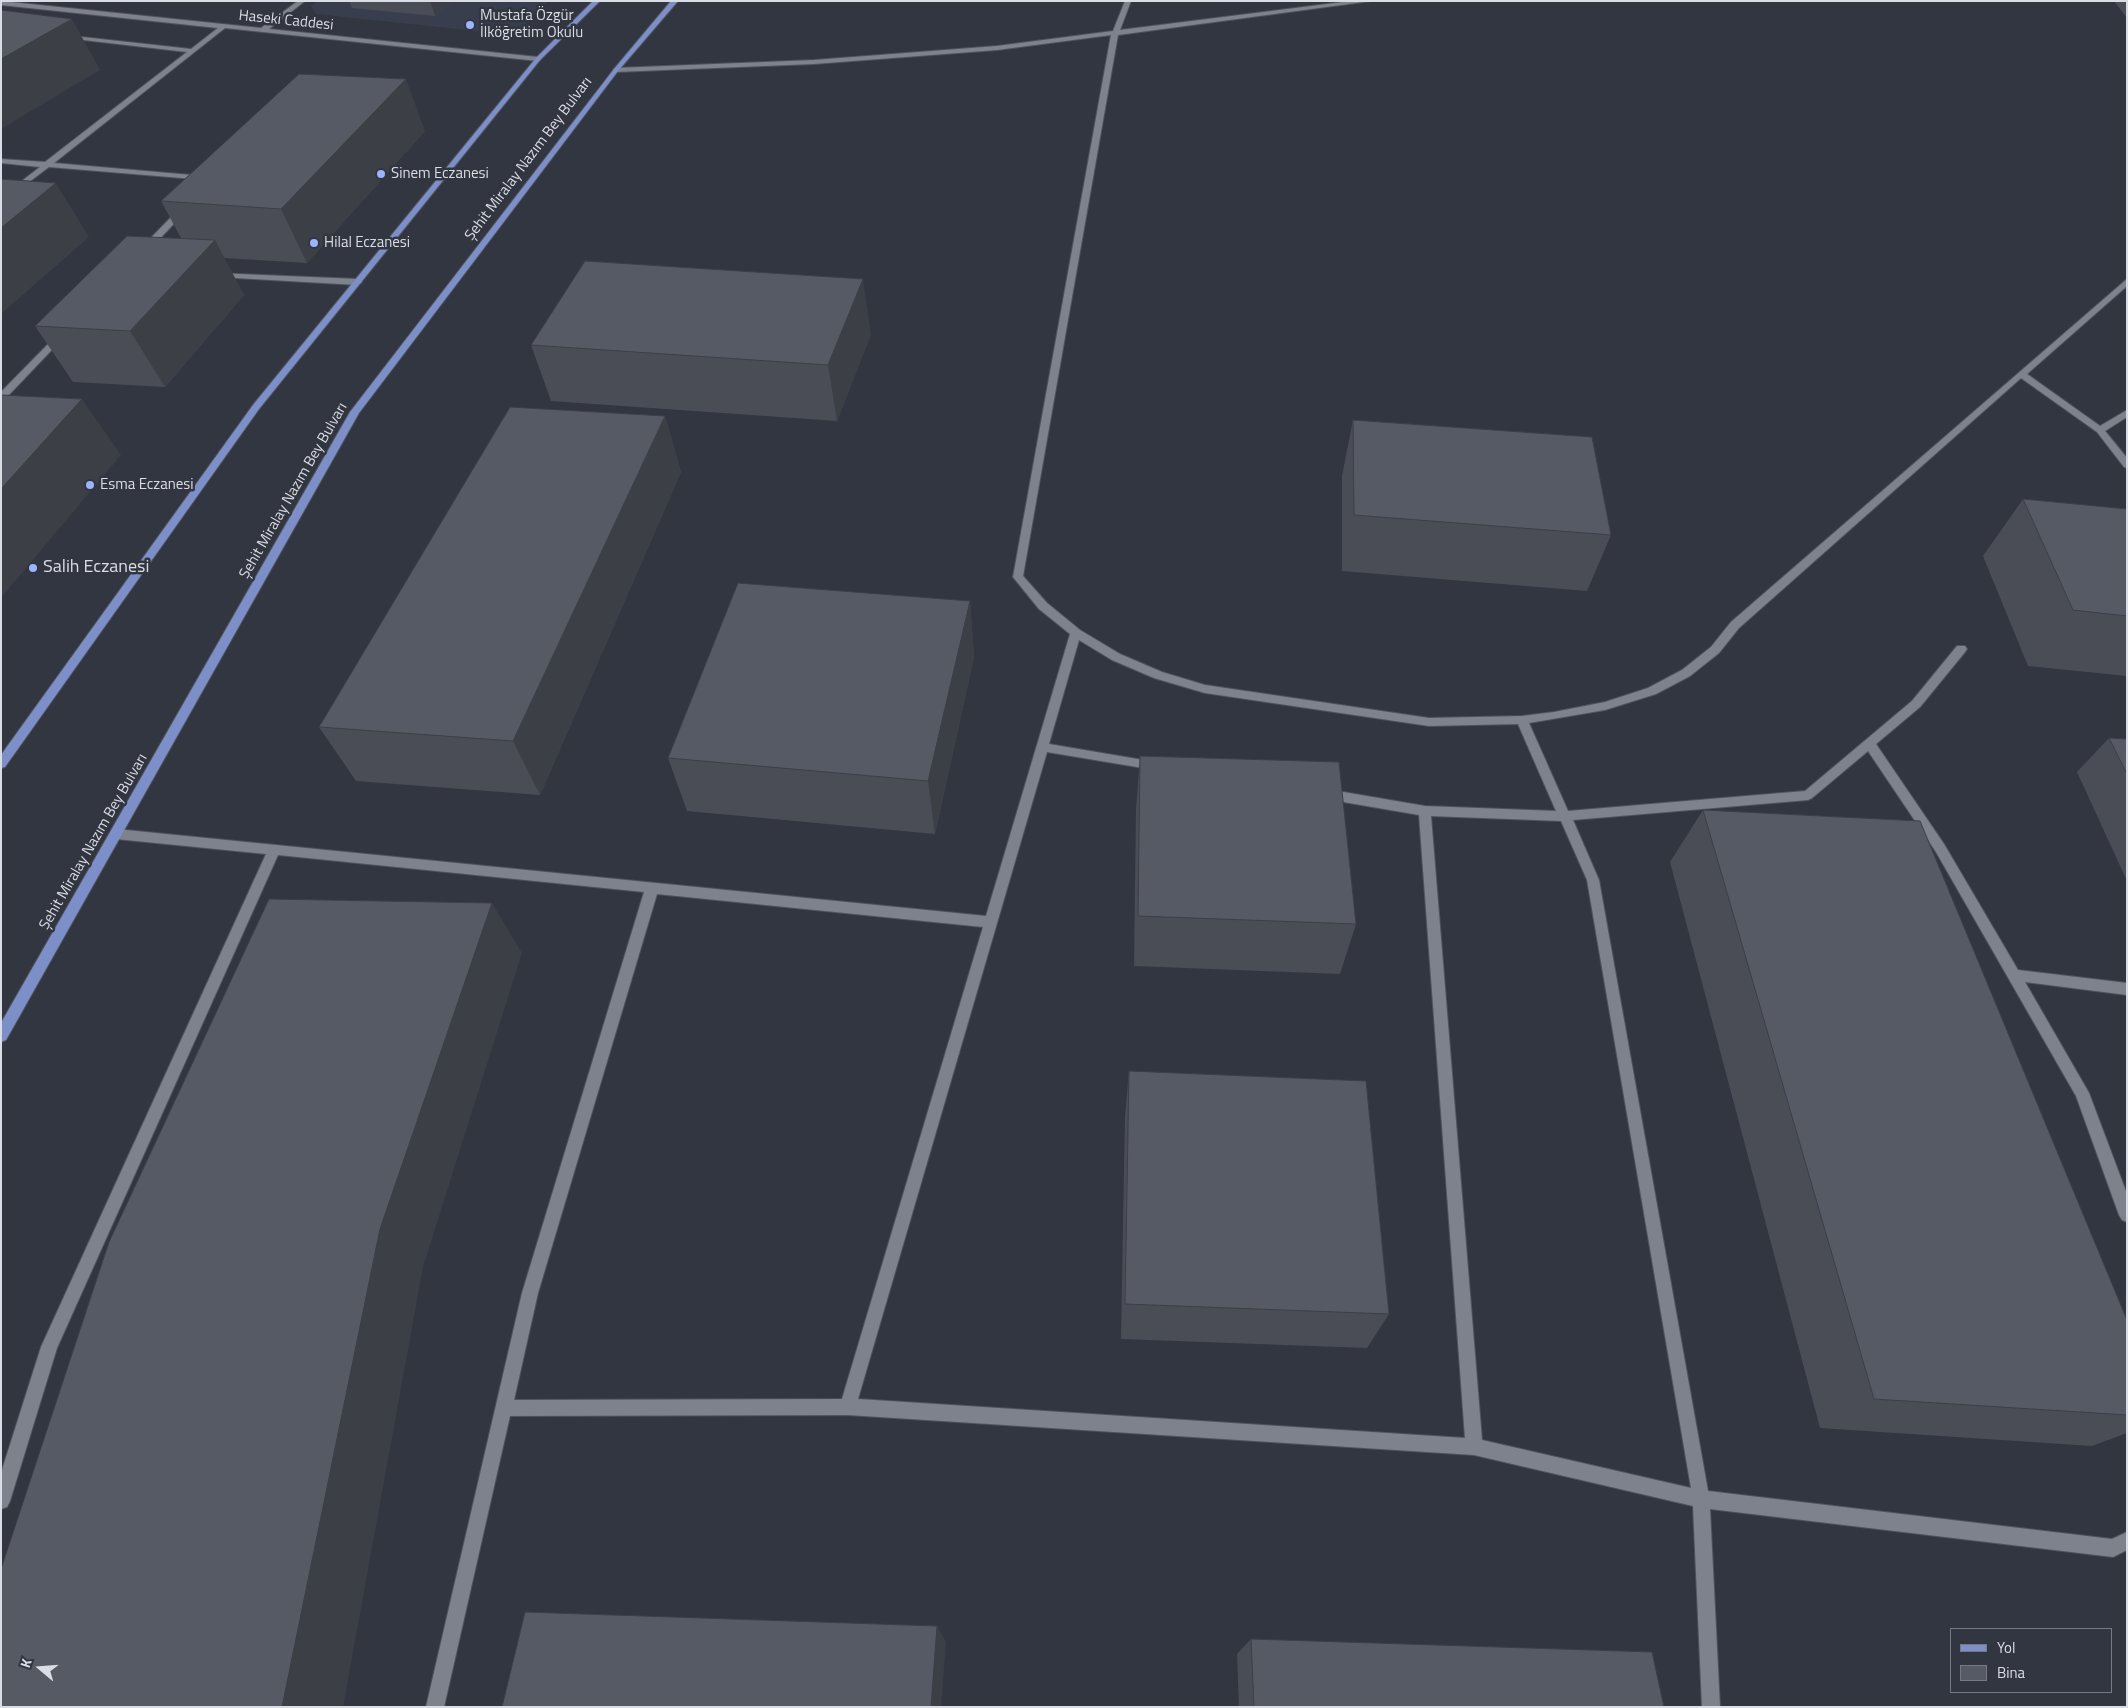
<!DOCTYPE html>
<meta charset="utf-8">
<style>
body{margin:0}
#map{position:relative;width:2128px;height:1708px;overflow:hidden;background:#323640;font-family:"Titillium Web",sans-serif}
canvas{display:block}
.frame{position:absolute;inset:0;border:2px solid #dbdde4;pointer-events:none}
.legend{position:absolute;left:1950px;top:1628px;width:162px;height:65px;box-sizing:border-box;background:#323640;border:1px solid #767982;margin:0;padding:6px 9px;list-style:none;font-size:15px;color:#dbdde4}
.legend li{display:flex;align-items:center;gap:10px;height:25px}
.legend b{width:25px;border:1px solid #767982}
.north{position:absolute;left:15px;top:1643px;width:50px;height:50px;-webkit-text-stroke:4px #323640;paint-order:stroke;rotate:288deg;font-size:14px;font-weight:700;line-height:20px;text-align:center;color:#dbdde4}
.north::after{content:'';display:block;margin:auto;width:18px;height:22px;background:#dbdde4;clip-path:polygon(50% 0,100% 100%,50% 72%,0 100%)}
</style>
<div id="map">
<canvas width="2128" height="1708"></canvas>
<div class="frame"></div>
<ul class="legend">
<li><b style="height:6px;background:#7c8fc9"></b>Yol</li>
<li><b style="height:14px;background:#565a64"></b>Bina</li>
</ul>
<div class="north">K</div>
</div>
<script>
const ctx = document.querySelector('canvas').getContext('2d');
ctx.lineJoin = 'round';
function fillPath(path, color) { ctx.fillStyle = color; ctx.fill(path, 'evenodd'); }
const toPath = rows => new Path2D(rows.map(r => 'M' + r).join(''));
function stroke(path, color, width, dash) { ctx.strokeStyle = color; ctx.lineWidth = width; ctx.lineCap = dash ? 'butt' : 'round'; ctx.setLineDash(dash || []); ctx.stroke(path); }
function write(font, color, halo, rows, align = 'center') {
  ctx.font = font + ' "Titillium Web",sans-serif'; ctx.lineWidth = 5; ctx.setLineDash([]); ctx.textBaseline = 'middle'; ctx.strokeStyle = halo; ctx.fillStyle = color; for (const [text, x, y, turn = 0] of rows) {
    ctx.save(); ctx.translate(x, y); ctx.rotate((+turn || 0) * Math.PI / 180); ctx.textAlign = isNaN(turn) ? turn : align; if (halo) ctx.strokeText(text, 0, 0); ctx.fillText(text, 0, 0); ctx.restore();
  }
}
const built = toPath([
 [317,1,548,1,514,35,316,14,311,6]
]);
const minor = toPath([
 [1,1,261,28,298,1,305,1,269,29,538,57,541,59,538,61,225,28,54,163,203,176,206,176,206,180,49,167,1,203,1,197,40,167,1,163,1,159,45,162,187,52,66,38,63,36,64,35,191,49,218,28,1,5,1,1],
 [1125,1,1131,1,1120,30,1351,1,1371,1,1118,35,1023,576,1047,603,1080,630,1120,654,1162,672,1205,685,1429,718,1522,716,1554,712,1605,702,1648,688,1682,670,1711,647,1731,622,2127,279,2127,286,2027,374,2100,426,2127,410,2127,417,2105,431,2127,458,2127,468,2124,467,2097,432,2021,378,1739,628,1719,653,1690,676,1656,694,1605,710,1529,723,1568,811,1805,791,1912,701,1957,646,1965,646,1967,649,1965,652,1920,707,1876,744,1944,844,2018,970,2127,983,2127,995,2025,982,2089,1093,2127,1194,2127,1222,2122,1220,2119,1215,2076,1096,1936,852,1868,751,1812,798,1808,800,1573,820,1599,880,1708,1491,2112,1539,2127,1532,2127,1550,2113,1557,1710,1509,1720,1707,1702,1707,1693,1506,1474,1455,848,1415,510,1416,444,1707,426,1707,522,1293,644,892,278,855,57,1348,10,1501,7,1507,1,1509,1,1473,41,1347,266,854,116,839,112,837,110,834,112,831,116,829,986,916,1070,634,1039,609,1013,577,1111,35,997,50,814,64,616,72,613,70,616,68,814,60,997,46,1113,31,1125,1],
 [1079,640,1112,660,1154,678,1205,693,1429,726,1518,724,1556,811,1425,806,1326,789,1320,794,1326,799,1419,815,1465,1438,858,1399,1047,752,1155,770,1161,766,1155,762,1049,744,1079,640],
 [1431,816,1561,821,1587,880,1691,1488,1482,1440,1431,816],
 [657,894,983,927,842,1399,514,1400,538,1293,657,894],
 [181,207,188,209,148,251,142,251,142,247,181,207],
 [215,273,358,279,362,282,358,285,218,277,214,275,215,273],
 [59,333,66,335,4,400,1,401,1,392,59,333]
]);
const major = toPath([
 [593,1,600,1,540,60,259,409,5,767,1,768,1,755,253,405,536,58,593,1],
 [671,1,678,1,618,71,359,413,6,1040,1,1042,1,1023,350,412,614,69,671,1]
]);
const wall = toPath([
 [349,1,453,1,435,16,352,8],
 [2114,1,2127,1,2127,18],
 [425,131,307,263,224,258,244,295,165,387,73,382,35,326,181,238,161,201],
 [871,334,837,421,551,401,531,345],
 [665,416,681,472,540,795,356,781,319,727],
 [1353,420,1611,535,1587,591,1342,571,1342,476],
 [2023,499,2127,509,2127,676,2028,666,1983,556],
 [970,601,974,657,935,834,687,811,668,758],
 [2109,738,2127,739,2127,881,2077,772],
 [1140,756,1356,924,1340,974,1134,966,1136,810],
 [1703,810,2127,1320,2127,1433,2092,1446,1820,1428,1670,862],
 [1129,1071,1389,1314,1367,1348,1121,1339,1125,1116],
 [1251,1639,1664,1707,1239,1707,1237,1654]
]);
const shadedWall = toPath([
 [430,1,453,1,435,16],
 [72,19,100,70,1,129,1,59],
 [406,79,425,131,307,263,281,209],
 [56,183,89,237,1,314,1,228],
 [215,240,244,295,165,387,130,331],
 [863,279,871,334,837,421,828,365],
 [82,399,121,455,1,598,1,489],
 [665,416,681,472,540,795,513,741],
 [970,601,974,657,935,834,928,781],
 [492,903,522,953,423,1267,343,1707,282,1707,380,1229],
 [937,1626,946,1642,941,1707,931,1707]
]);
const building = toPath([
 [1,10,72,19,1,59,1,10],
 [299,74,406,79,281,209,161,201,299,74],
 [1,179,56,183,1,228,1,179],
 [127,236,215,240,130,331,35,326,127,236],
 [585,261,863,279,828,365,531,345,585,261],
 [1,395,82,399,1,489,1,395],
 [510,407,665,416,513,741,319,727,510,407],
 [1353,420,1592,437,1611,535,1354,515,1353,420],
 [2023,499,2127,509,2127,616,2073,610,2023,499],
 [738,583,970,601,928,781,668,758,738,583],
 [2109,738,2127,739,2127,774,2109,738],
 [1140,756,1339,762,1356,924,1138,916,1140,756],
 [1703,810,1920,821,2127,1320,2127,1415,1874,1399,1703,810],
 [269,899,492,903,380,1229,282,1707,1,1707,1,1569,109,1242,269,899],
 [1129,1071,1366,1081,1389,1314,1125,1304,1129,1071],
 [525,1612,937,1626,931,1707,502,1707,525,1612],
 [1251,1639,1652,1652,1664,1707,1254,1707,1251,1639]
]);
const markers = [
 [470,25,5,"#9cb4fd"],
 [381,174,5,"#9cb4fd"],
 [314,243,5,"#9cb4fd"],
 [90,485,5,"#9cb4fd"],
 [33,568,5,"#9cb4fd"]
];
const farPoinames = [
 ["Mustafa Özgür",480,16],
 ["İlköğretim Okulu",480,33],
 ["Sinem Eczanesi",391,174],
 ["Hilal Eczanesi",324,243],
 ["Esma Eczanesi",100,485]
];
const farStreetnames = [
 ["Haseki Caddesi",286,21,6],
 ["Şehit Miralay Nazım Bey Bulvarı",529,159,-53],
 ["Şehit Miralay Nazım Bey Bulvarı",294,491,-60],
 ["Şehit Miralay Nazım Bey Bulvarı",94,842,-60]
];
const poiNames = [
 ["Salih Eczanesi",43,568]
];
fillPath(built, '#393e4e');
stroke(minor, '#50535b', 2);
stroke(major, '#50535b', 2);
fillPath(minor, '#7d828d');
fillPath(major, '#7c8fc9');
fillPath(wall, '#4a4d56');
fillPath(shadedWall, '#3c3f46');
fillPath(building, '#565a64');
stroke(building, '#3c3f46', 1);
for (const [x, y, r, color] of markers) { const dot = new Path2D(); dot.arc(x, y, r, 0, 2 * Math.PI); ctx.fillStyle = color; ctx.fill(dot); stroke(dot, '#323640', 2); }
write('15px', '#dbdde4', '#323640', farPoinames, 'left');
write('15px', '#dbdde4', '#323640', farStreetnames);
write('18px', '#dbdde4', '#323640', poiNames, 'left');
</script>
